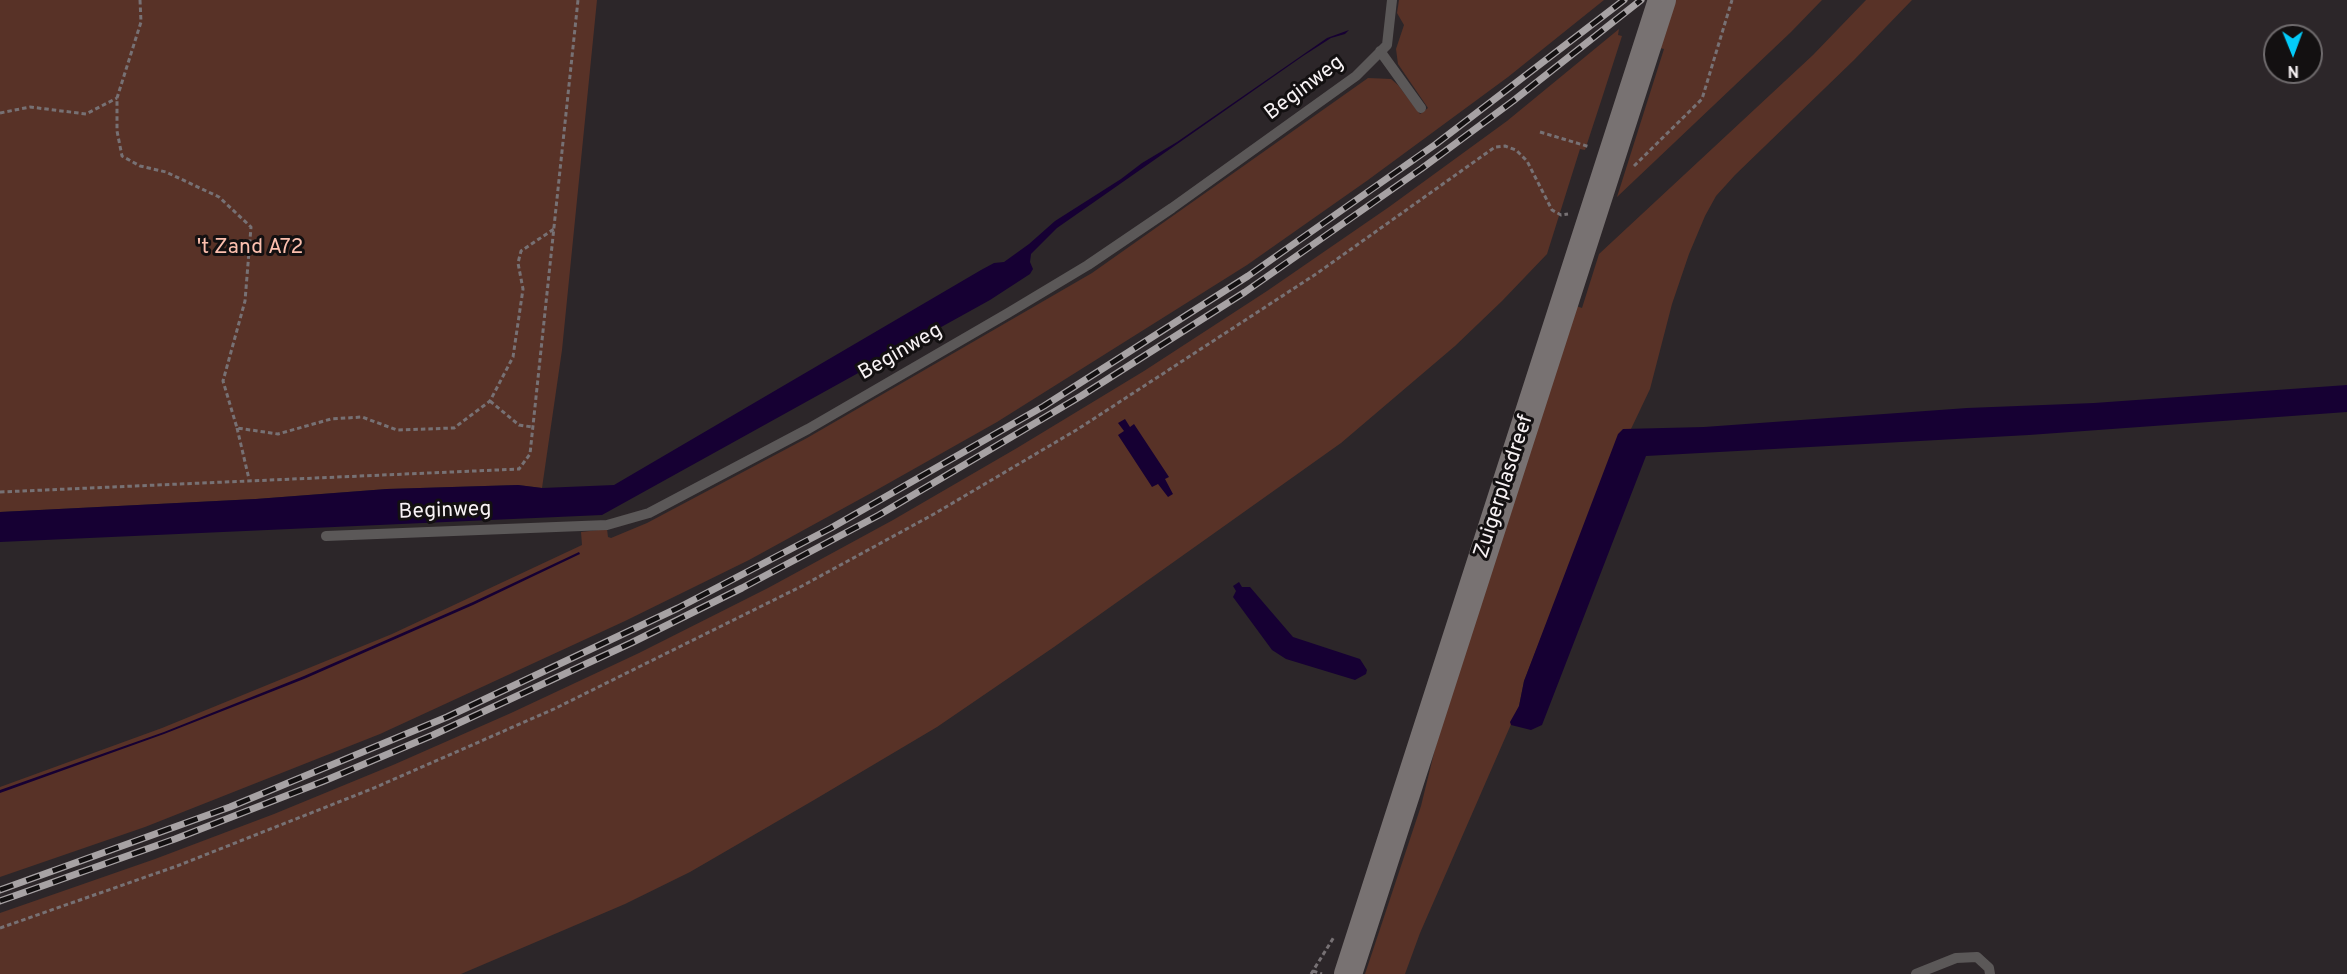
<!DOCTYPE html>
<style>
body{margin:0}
#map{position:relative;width:2347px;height:974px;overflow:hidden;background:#2c2629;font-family:Overpass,sans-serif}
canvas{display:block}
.north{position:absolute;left:2263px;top:24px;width:60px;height:60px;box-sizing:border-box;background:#131011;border:2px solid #6e6a6c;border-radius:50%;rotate:179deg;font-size:16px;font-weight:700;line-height:24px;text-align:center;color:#f7f2f4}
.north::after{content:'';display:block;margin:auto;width:21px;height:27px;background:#03cbf9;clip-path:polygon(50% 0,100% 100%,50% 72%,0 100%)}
</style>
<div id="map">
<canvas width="2347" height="974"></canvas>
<div class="north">N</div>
</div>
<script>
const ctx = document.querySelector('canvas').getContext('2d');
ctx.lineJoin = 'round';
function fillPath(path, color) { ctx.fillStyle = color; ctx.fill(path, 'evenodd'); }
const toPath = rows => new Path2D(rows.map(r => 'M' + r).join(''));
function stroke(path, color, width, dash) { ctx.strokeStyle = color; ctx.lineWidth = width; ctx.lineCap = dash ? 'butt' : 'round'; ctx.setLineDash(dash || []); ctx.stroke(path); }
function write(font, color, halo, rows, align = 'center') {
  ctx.font = font + ' Overpass,sans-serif'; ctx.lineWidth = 6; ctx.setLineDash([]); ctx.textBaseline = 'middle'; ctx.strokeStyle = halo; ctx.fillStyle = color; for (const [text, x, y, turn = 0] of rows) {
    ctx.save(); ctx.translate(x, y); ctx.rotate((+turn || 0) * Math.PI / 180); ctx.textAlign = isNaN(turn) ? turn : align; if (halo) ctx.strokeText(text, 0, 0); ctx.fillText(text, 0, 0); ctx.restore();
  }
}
const green = toPath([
 [0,0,597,0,562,350,542,488,518,485,387,489,256,499,0,512],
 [1399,0,1604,0,1508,77,1368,180,1247,265,997,422,873,492,749,560,625,621,380,734,145,827,0,877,0,787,162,728,392,634,582,545,581,532,607,529,608,537,611,538,647,523,807,438,1092,273,1368,78,1391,79,1398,85,1420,114,1428,108,1398,64,1396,49,1404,25,1397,13],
 [1676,0,1822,0,1791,32,1617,197,1664,49,1660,48],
 [1866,0,1912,0,1854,60,1735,175,1716,196,1705,216,1689,254,1672,304,1650,389,1631,429,1623,430,1524,681,1519,706,1420,933,1405,974,1365,974,1421,806,1447,700,1576,306,1582,308,1599,254,1813,55],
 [1619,29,1618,35,1622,36,1603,95,1585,150,1580,149,1547,254,1502,301,1455,346,1341,443,1054,647,937,727,814,800,690,872,625,904,461,974,0,974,0,913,155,859,274,814,393,765,511,713,639,653,768,588,893,520,1017,448,1144,371,1267,291,1389,207,1507,121]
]);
const water = toPath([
 [1349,30,1345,34,1331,38,1303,56,1057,228,1031,254,1030,262,1033,269,1030,274,990,300,602,515,0,542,0,512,256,499,387,489,518,485,542,488,614,485,981,270,994,263,1004,262,1029,244,1055,221,1121,179,1142,163,1177,142,1327,38],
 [2347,385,2347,412,2029,435,1646,456,1542,725,1531,730,1511,725,1510,722,1519,706,1524,681,1618,434,1623,429,1704,427,1967,408,2094,403],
 [1125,419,1130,427,1134,424,1169,477,1165,479,1173,494,1168,497,1158,484,1152,487,1118,435,1124,431,1118,423],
 [579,552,580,554,473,605,304,679,164,734,0,793,0,790,164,732,304,676,473,602],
 [1239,582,1242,587,1250,587,1293,637,1360,659,1367,670,1366,674,1355,680,1286,659,1272,650,1233,597,1236,591,1233,586]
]);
const path = toPath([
 [140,0,141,22,117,98,117,131,122,156,140,166,166,172,219,197,251,227,245,301,223,381,237,428,278,434,331,419,362,417,397,430,454,428,490,401,513,357,523,289,518,263,521,251,554,229],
 [0,113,30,107,86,114,117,98],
 [1540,132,1590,147],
 [1634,166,1702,99,1732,0],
 [490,401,519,425,532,427],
 [237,428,249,479],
 [0,492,519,469,530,454,578,0],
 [0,928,177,866,374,788,554,709,802,586,934,514,1078,429,1316,274,1495,147,1505,146,1516,150,1527,161,1552,210,1561,215,1568,214],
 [1313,971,1322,974],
 [1311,974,1334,937]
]);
const lane = toPath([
 [1380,51,1421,108],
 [326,536,607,525,649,513,808,429,1008,313,1088,265,1172,208,1356,76,1387,45,1392,0],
 [1916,974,1956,958,1977,957,1989,968,1990,974]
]);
const secondary = toPath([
 [1348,974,1662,0]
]);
const rail = toPath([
 [0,890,230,807,447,717,678,608,831,528,1044,406,1248,276,1436,144,1624,0],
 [0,901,175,839,324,781,433,735,631,643,742,588,879,515,1081,396,1245,292,1421,169,1513,101,1641,0]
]);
const streetNames = [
 ["Beginweg",1305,89,-37],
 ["Beginweg",901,353,-30],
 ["Zuigerplasdreef",1505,487,-72],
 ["Beginweg",445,512,-2]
];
const parkNames = [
 ["'t Zand A72",250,249]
];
fillPath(green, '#583227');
fillPath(water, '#160033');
stroke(path, '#777174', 3, [4.5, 3]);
stroke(lane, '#5b5858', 10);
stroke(secondary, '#787272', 28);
stroke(rail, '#a7a2a4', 7);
stroke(rail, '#131011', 4.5, [14]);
write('21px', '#f7f2f4', '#131011', streetNames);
write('21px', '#fbbfae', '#131011', parkNames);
</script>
